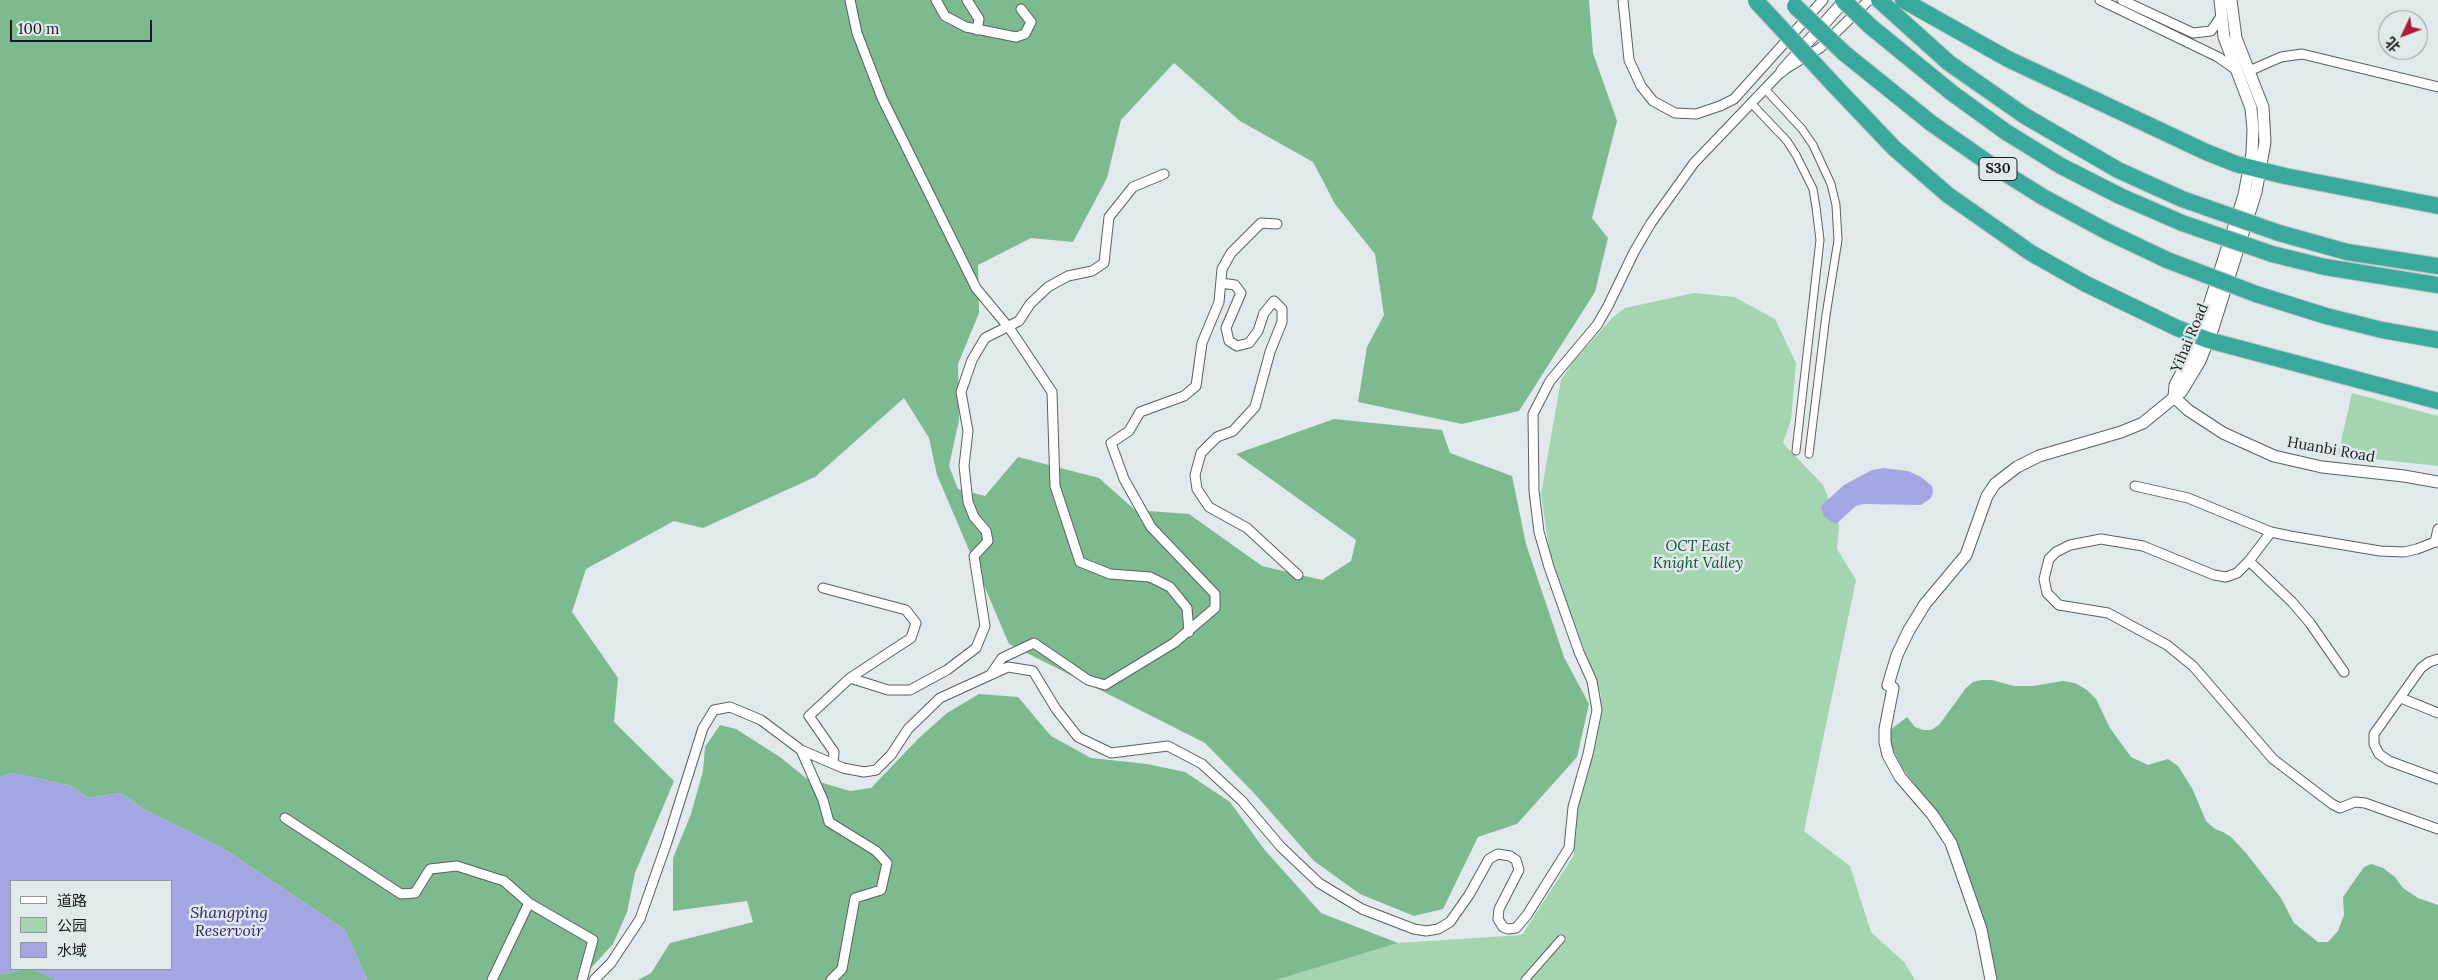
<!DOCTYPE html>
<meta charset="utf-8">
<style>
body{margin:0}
#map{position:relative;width:2438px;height:980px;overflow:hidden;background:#e1e9ec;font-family:Lora,"Noto Sans SC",serif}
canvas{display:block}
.legend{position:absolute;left:10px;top:880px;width:162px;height:90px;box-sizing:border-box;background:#e1e9ec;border:1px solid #919799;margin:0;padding:6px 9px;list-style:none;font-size:15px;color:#181b1c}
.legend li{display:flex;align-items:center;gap:10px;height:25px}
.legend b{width:25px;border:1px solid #919799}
.north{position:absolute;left:2378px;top:10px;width:50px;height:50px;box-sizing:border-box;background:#e1e9ec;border:1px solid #919799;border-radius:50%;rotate:227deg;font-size:14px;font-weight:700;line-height:20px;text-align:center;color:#181b1c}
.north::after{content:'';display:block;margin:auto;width:18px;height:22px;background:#ae1a33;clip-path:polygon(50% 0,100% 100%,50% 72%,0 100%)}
.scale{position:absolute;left:10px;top:20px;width:142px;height:22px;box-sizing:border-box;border:2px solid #181b1c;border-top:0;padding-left:6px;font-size:15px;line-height:18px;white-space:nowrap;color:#181b1c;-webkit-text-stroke:4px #e1e9ec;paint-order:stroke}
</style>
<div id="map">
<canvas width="2438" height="980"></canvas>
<ul class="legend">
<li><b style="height:6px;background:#fff"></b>道路</li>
<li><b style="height:14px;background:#a4d4b0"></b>公园</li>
<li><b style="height:14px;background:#a4a6e3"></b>水域</li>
</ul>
<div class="north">北</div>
<div class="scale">100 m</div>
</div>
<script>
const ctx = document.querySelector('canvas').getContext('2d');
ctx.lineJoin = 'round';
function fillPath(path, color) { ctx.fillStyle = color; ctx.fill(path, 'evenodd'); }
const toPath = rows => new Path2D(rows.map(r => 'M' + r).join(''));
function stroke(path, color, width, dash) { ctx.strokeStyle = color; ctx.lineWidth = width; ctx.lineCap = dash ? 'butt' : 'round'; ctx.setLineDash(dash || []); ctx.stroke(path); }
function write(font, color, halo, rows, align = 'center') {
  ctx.font = font + ' Lora,serif'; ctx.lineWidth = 5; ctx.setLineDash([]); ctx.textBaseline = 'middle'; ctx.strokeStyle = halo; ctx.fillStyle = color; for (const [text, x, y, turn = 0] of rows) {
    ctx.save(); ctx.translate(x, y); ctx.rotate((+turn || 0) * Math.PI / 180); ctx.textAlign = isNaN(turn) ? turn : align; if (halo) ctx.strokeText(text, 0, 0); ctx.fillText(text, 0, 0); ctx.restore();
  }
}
const green = toPath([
 [1694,293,1734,297,1775,319,1796,363,1791,420,1783,443,1823,485,1839,525,1837,549,1856,580,1804,831,1850,866,1871,932,1904,962,1915,980,1276,980,1398,943,1522,935,1574,855,1574,830,1601,695,1550,556,1541,494,1561,380,1574,361,1613,317,1625,308],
 [2352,393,2438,416,2438,466,2338,455]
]);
const forest = toPath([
 [0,0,1589,0,1593,53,1617,121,1592,218,1608,238,1595,292,1519,411,1462,424,1358,402,1367,347,1384,315,1375,254,1335,204,1313,162,1240,121,1174,63,1121,120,1107,178,1073,242,1031,238,978,265,979,313,958,364,959,420,949,466,958,489,985,496,1018,457,1099,478,1135,510,1189,514,1262,566,1322,580,1351,561,1356,540,1236,454,1334,419,1442,430,1450,453,1512,476,1526,544,1564,657,1589,704,1577,757,1517,824,1478,837,1443,909,1414,916,1360,894,1314,861,1253,792,1205,743,1009,644,937,475,929,438,904,398,815,477,703,528,674,521,586,569,572,612,618,678,614,722,674,781,635,873,627,912,613,944,580,980,367,980,345,930,224,849,145,810,121,793,88,798,71,786,13,773,0,777],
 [1982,680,1992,680,2014,686,2033,686,2063,681,2075,683,2087,690,2096,699,2110,728,2131,757,2148,765,2168,759,2178,766,2193,790,2206,821,2215,829,2223,832,2231,837,2246,853,2281,898,2294,923,2318,942,2328,942,2338,931,2344,915,2343,897,2364,867,2371,864,2383,868,2395,877,2403,888,2418,898,2438,905,2438,980,1996,980,1987,933,1959,848,1945,824,1903,769,1893,750,1889,731,1907,717,1915,727,1923,730,1931,730,1939,725,1966,688,1973,682],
 [979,694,1018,697,1051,736,1091,758,1147,764,1185,772,1230,802,1264,849,1321,913,1398,943,1276,980,638,980,651,973,670,943,753,922,747,901,673,911,673,858,691,814,703,771,705,747,720,725,736,729,780,757,806,778,850,791,871,788,919,738,947,713],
 [27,969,33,969,56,980,0,980,0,974]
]);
const water = toPath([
 [1883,468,1908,471,1921,477,1932,486,1933,492,1931,498,1921,505,1863,504,1856,506,1836,524,1829,520,1823,515,1821,506,1844,485,1872,470],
 [13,773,71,786,88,798,121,793,145,810,224,849,345,930,367,980,56,980,33,969,171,969,171,881,11,881,11,969,27,969,0,974,0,777]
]);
const pedestrian = toPath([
 [1765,89,1802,129,1813,145,1831,184,1836,205,1838,240,1826,315,1809,454],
 [1751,103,1787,141,1796,155,1813,189,1816,207,1820,240,1796,451],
 [1525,980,1561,939]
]);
const minor = toPath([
 [850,0,857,33,882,98,976,288,1010,329,1052,392,1055,486,1080,562,1110,574,1150,577,1170,587,1187,608,1189,632],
 [936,0,945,16,966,27,1016,37,1025,34,1031,22,1021,9],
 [967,0,979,19,977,30],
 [1623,0,1629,60,1641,86,1653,101,1675,113,1696,114,1720,106,1734,99,1823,0],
 [2100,0,2218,57,2235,69],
 [2122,0,2193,33,2211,31,2220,18],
 [2249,71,2281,57,2302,54,2438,87],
 [1221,283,1235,285,1241,293,1226,328,1229,341,1237,346,1249,343,1258,331,1264,313,1274,301,1282,309,1282,322,1270,352,1255,407,1233,431,1217,437,1201,453,1195,475,1197,489,1209,507,1247,528,1298,575],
 [2135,486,2188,498,2271,532,2290,536,2380,551,2404,552,2417,549,2435,542],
 [2438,529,2435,542,2438,542],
 [2271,532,2249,561,2237,573,2226,577,2214,575,2143,546,2101,539,2070,545,2056,552,2049,559,2044,579,2047,593,2059,605,2108,613,2167,645,2193,666,2273,759,2332,804,2340,808,2355,802,2365,803,2438,829],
 [2249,561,2292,602,2310,623,2344,672],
 [823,588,906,610,916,623,911,638,850,678],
 [2438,659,2429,662,2421,668,2374,734,2374,744,2379,754,2389,761,2438,779],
 [991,674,1002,658,1034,643,1088,680,1105,685,1174,643,1215,608,1215,594,1151,527,1124,479,1111,443,1129,431,1140,412,1184,396,1196,386,1202,343,1219,302,1222,269,1231,253,1261,223,1277,224],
 [2401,698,2438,713],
 [801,750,823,800,829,822,876,851,887,863,881,890,855,898,842,969,831,980],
 [833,763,834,752,809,716,850,678,888,690,910,690,947,670,976,648,985,626,974,556,988,541,986,531,974,517,968,502,964,466,968,431,961,392,972,360,985,338,1019,321,1030,304,1048,287,1068,276,1092,271,1104,263,1109,217,1133,187,1164,174],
 [285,818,401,894,415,893,430,869,457,866,504,881,529,903,492,980],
 [529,903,593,940,582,980],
 [594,980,611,963,640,919,667,842,703,728,714,710,730,707,761,720,801,750,843,768,864,772,876,770,891,755,908,729,940,698,1008,667,1033,671,1056,709,1078,737,1111,753,1168,746,1202,764,1242,801,1281,847,1319,883,1362,909,1414,929,1426,931,1438,929,1450,922,1469,895,1489,859,1498,854,1510,856,1516,860,1519,870,1499,909,1498,919,1503,927,1508,929,1516,928,1527,915,1569,848,1573,807,1588,754,1597,710,1592,681,1579,652,1549,567,1539,532,1534,491,1533,414,1550,381,1597,325,1608,306,1634,252,1651,223,1694,163,1782,71,1820,48,1869,0]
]);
const tertiary = toPath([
 [1782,71,1845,0],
 [2174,397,2175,385,2193,351,2205,318,2244,195,2252,153,2253,130,2251,108,2224,37,2220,0],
 [2174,397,2188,410,2223,433,2274,456,2322,467,2404,476,2438,482],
 [1991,980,1981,929,1951,843,1932,814,1900,777,1888,755,1885,742,1885,729,1893,688,1888,685,1897,655,1909,630,1925,604,1966,555,1987,496,1995,484,2017,467,2039,456,2121,432,2143,423,2182,391,2200,361,2213,328,2256,192,2265,142,2263,107,2236,38,2231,0]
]);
const motorway = toPath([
 [1879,0,1949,63,2025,116,2118,170,2182,199],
 [1903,0,2008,59,2206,152,2236,164,2285,176,2438,206],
 [1870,26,1952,93,2006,132,2061,166,2120,196,2182,223],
 [1844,53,1931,123,1987,162,2043,197,2106,231,2167,260],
 [1835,86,1894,148,1948,195,2031,253,2086,284,2177,328,2208,340,2438,401],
 [2279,233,2347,252,2438,266],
 [2272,254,2325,267,2438,285],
 [2256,294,2326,316,2382,330,2438,340]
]);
const motorwayBridge = toPath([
 [1843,0,1870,26],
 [1756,1,1835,86],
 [1795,6,1844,53],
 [2182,199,2279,233],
 [2182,223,2272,254],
 [2167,260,2256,294]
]);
const shields = [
 [1998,169,38]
];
const shieldNames = [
 ["S30",1998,169]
];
const streetNames = [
 ["Yihai Road",2190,338,-67],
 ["Huanbi Road",2331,450,10]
];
const parkNames = [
 ["OCT East",1698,547],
 ["Knight Valley",1698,564]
];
const waterNames = [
 ["Shangping",229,913],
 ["Reservoir",229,931]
];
fillPath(green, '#a4d4b0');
fillPath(forest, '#7eba8f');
fillPath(water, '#a4a6e3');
stroke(pedestrian, '#596062', 9);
stroke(minor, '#596062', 11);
stroke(tertiary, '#596062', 13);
stroke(motorway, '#c3c4c4', 18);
stroke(pedestrian, '#fff', 7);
stroke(minor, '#fff', 9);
stroke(tertiary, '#fff', 11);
stroke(motorway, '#39a99d', 16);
stroke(motorwayBridge, '#c3c4c4', 18, []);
stroke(motorwayBridge, '#39a99d', 16);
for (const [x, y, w] of shields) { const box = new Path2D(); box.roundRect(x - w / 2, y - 11.5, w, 23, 4); ctx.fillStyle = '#e1e9ec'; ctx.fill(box); stroke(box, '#181b1c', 1); }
write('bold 14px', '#181b1c', null, shieldNames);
write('15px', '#181b1c', '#e1e9ec', streetNames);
write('italic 15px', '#0b522a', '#e1e9ec', parkNames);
write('italic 16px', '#2c246a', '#e1e9ec', waterNames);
</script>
